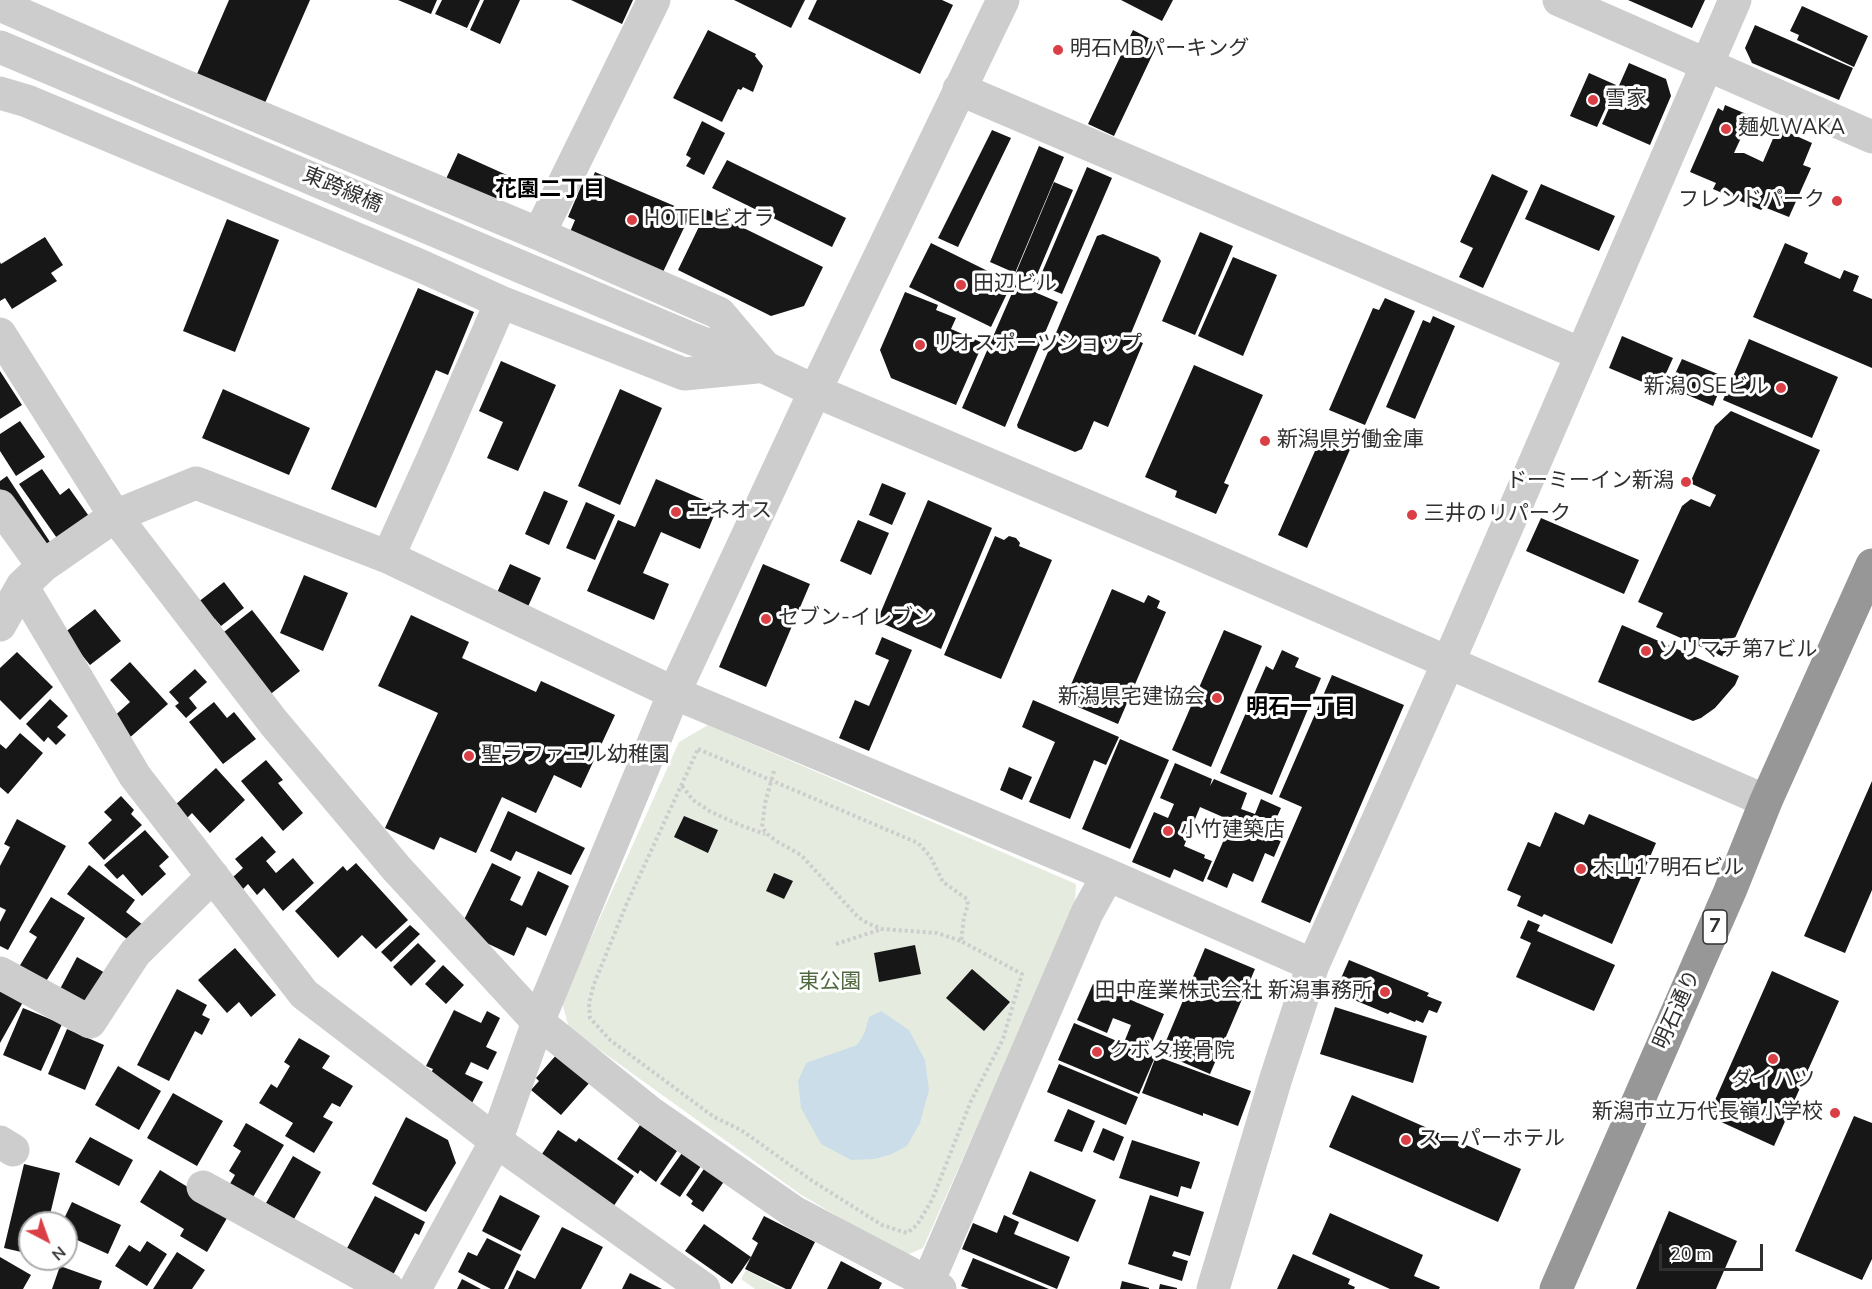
<!DOCTYPE html>
<meta charset="utf-8">
<style>
body{margin:0}
#map{position:relative;width:1872px;height:1289px;overflow:hidden;background:#fff;font-family:"Nunito Sans",sans-serif}
canvas{display:block}
.north{position:absolute;left:18px;top:1211px;width:60px;height:60px;box-sizing:border-box;background:#fff;border:2px solid #acacac;border-radius:50%;rotate:139deg;font-size:16px;font-weight:700;line-height:24px;text-align:center;color:#303030}
.north::after{content:'';display:block;margin:auto;width:21px;height:27px;background:#d93f45;clip-path:polygon(50% 0,100% 100%,50% 72%,0 100%)}
.scale{position:absolute;left:1659px;top:1244px;width:104px;height:27px;box-sizing:border-box;border:3px solid #303030;border-top:0;padding-left:8px;font-size:18px;line-height:21px;white-space:nowrap;color:#303030;-webkit-text-stroke:4px #fff;paint-order:stroke}
</style>
<div id="map">
<canvas width="1872" height="1289"></canvas>
<div class="north">N</div>
<div class="scale">20 m</div>
</div>
<script>
const ctx = document.querySelector('canvas').getContext('2d');
ctx.lineJoin = 'round';
function fillPath(path, color) { ctx.fillStyle = color; ctx.fill(path, 'evenodd'); }
const toPath = rows => new Path2D(rows.map(r => 'M' + r).join(''));
function stroke(path, color, width, dash) { ctx.strokeStyle = color; ctx.lineWidth = width; ctx.lineCap = dash ? 'butt' : 'round'; ctx.setLineDash(dash || []); ctx.stroke(path); }
function write(font, color, halo, rows, align = 'center') {
  ctx.font = font + ' "Nunito Sans","Noto Sans JP",sans-serif'; ctx.lineWidth = 6; ctx.setLineDash([]); ctx.textBaseline = 'middle'; ctx.strokeStyle = halo; ctx.fillStyle = color; for (const [text, x, y, turn = 0] of rows) {
    ctx.save(); ctx.translate(x, y); ctx.rotate((+turn || 0) * Math.PI / 180); ctx.textAlign = isNaN(turn) ? turn : align; if (halo) ctx.strokeText(text, 0, 0); ctx.fillText(text, 0, 0); ctx.restore();
  }
}
const green = toPath([
 [708,725,1076,884,1075,906,923,1248,904,1256,800,1194,569,1028,562,1002,679,742],
 [746,1270,782,1289,755,1289,741,1279]
]);
const water = toPath([
 [881,1011,909,1030,925,1060,929,1090,920,1123,907,1146,892,1154,875,1159,851,1160,821,1144,801,1108,798,1081,806,1063,857,1045,864,1034,869,1017]
]);
const building = toPath([
 [229,0,310,0,265,103,197,74],
 [398,0,437,0,431,14],
 [442,0,480,0,467,28,435,14],
 [484,0,520,0,500,44,470,30],
 [571,0,633,0,622,24],
 [734,0,805,0,791,28],
 [817,0,942,0,953,5,920,74,808,19],
 [1121,0,1173,0,1162,21],
 [1628,0,1705,0,1692,28],
 [1802,6,1868,36,1854,67,1797,40,1799,35,1790,31],
 [1755,25,1853,68,1839,100,1752,63,1745,48],
 [708,30,756,54,755,56,763,66,753,92,743,87,741,90,738,89,722,122,673,98],
 [1133,30,1158,43,1114,136,1088,124],
 [1629,63,1666,79,1671,96,1650,145,1602,124],
 [1589,73,1616,85,1597,127,1570,116],
 [1725,105,1751,116,1734,153,1744,153,1763,162,1775,134,1781,136,1783,130,1812,143,1803,165,1811,168,1789,217,1764,207,1761,210,1713,189,1716,183,1690,172,1718,108,1723,111],
 [702,121,725,133,704,175,686,166,691,158,686,155],
 [992,130,1011,138,958,247,938,238],
 [1039,146,1064,157,1015,273,990,262],
 [458,153,509,176,497,204,445,181],
 [727,160,846,218,832,247,712,188],
 [1087,167,1112,178,1062,294,1037,284],
 [595,172,691,213,663,272,570,232,575,220,568,217,582,184,589,187],
 [1492,174,1528,191,1483,288,1459,277,1473,248,1460,242],
 [1054,182,1073,190,1034,282,1015,275],
 [1541,184,1615,216,1599,251,1525,219],
 [707,210,823,267,804,306,771,316,678,270],
 [227,219,279,240,235,352,183,331],
 [1200,232,1233,246,1195,335,1162,321],
 [1103,234,1158,257,1161,261,1129,338,1143,343,1108,427,1094,421,1082,449,1075,452,1018,428,1017,425,1097,236],
 [45,237,63,265,51,273,57,281,12,309,5,298,0,301,0,262,1,264],
 [931,243,1012,283,991,327,909,287],
 [1785,243,1808,253,1804,263,1840,279,1844,270,1859,276,1853,291,1872,299,1872,368,1753,317],
 [1233,257,1277,275,1243,356,1198,336],
 [1016,284,1058,302,1005,427,962,408],
 [418,288,474,312,448,375,436,370,376,508,331,489],
 [905,292,938,305,936,310,956,318,951,329,983,343,956,405,891,378,880,350],
 [1385,298,1415,311,1365,425,1329,410,1373,308,1379,310],
 [1433,316,1455,326,1415,419,1386,407,1423,320,1430,323],
 [1622,336,1673,358,1659,389,1609,368],
 [1749,339,1838,377,1812,438,1723,400],
 [1682,359,1725,377,1713,406,1669,387],
 [501,361,556,385,518,471,487,458,503,422,479,411],
 [1194,365,1263,395,1224,483,1229,485,1216,514,1175,497,1177,491,1145,477],
 [0,371,22,405,0,419],
 [223,389,310,428,289,475,202,438],
 [620,389,662,408,620,505,578,486],
 [1731,411,1820,450,1726,658,1656,627,1663,613,1638,602,1682,506,1691,499,1710,507,1716,495,1690,483,1715,426],
 [20,421,45,457,16,476,0,451,0,434],
 [1326,426,1355,438,1307,548,1278,535],
 [42,469,60,495,69,488,91,519,59,541,19,484],
 [7,476,52,545,41,552,0,489,0,481],
 [656,479,718,506,700,549,661,532,643,573,669,584,654,620,587,591,618,520,635,527],
 [882,483,906,493,892,525,869,515],
 [544,491,568,501,549,545,525,534],
 [928,500,992,528,941,649,877,621],
 [586,502,615,515,595,560,566,548],
 [1541,518,1639,560,1624,594,1526,551],
 [858,520,889,533,871,575,840,561],
 [995,536,1004,540,1009,536,1016,538,1020,543,1019,546,1052,560,1001,679,944,655],
 [510,564,541,578,526,611,495,597],
 [763,564,810,584,766,687,719,667],
 [304,575,348,593,323,651,280,633],
 [224,582,244,608,221,626,215,619,207,625,193,606],
 [1112,589,1144,603,1148,595,1160,601,1157,608,1166,612,1118,724,1064,701],
 [95,609,121,641,90,665,64,633],
 [252,610,300,671,263,700,215,639],
 [411,615,469,642,462,658,536,692,541,681,615,715,581,788,554,775,536,813,502,797,476,853,440,837,434,850,385,828,438,713,378,686],
 [1622,625,1739,676,1735,685,1715,708,1701,718,1693,721,1598,682],
 [1224,630,1262,646,1211,767,1172,750],
 [882,637,912,650,869,751,839,738,855,700,869,706,889,660,875,654],
 [1282,650,1299,658,1295,667,1321,678,1272,795,1220,773,1266,666,1273,670],
 [17,652,53,687,20,720,0,700,0,668],
 [130,662,168,704,127,740,110,720,130,702,110,680],
 [195,669,207,682,189,698,197,708,186,718,175,706,179,703,169,692],
 [1332,675,1404,705,1310,923,1261,902,1302,807,1279,797],
 [50,699,68,716,57,727,66,735,56,745,48,737,44,742,26,724],
 [1033,700,1119,737,1106,765,1094,760,1070,819,1029,802,1055,742,1022,727],
 [214,702,227,718,234,712,256,739,223,764,189,722],
 [20,733,43,753,8,794,0,787,0,744,6,749],
 [1120,739,1169,760,1130,849,1082,829],
 [266,760,283,780,278,783,303,813,283,831,241,781],
 [1175,763,1212,779,1210,786,1214,779,1247,793,1241,809,1255,814,1261,799,1281,808,1273,826,1285,831,1274,857,1265,853,1253,882,1233,873,1227,888,1207,879,1232,821,1200,807,1184,846,1205,855,1204,858,1212,861,1203,882,1174,869,1170,878,1132,862,1154,812,1168,818,1174,804,1160,798],
 [1009,767,1032,777,1022,800,1000,790],
 [216,768,245,800,210,833,192,813,186,819,174,806],
 [1872,781,1872,890,1845,953,1804,936],
 [121,796,134,810,131,814,142,825,104,860,88,843,112,820,104,812],
 [508,811,585,848,571,875,516,851,511,861,490,851],
 [1555,812,1584,825,1589,814,1656,843,1612,944,1544,914,1542,917,1517,906,1521,896,1507,890,1528,842,1540,847],
 [684,816,718,830,708,853,674,837],
 [17,819,66,846,8,950,0,946,0,922,6,910,0,907,0,866,10,847,4,844],
 [145,830,169,857,159,866,166,874,142,896,123,874,117,879,104,865],
 [262,836,276,852,266,861,276,873,293,858,314,883,283,911,264,888,257,895,248,884,243,889,233,877,243,868,235,859],
 [356,863,408,920,376,949,362,935,338,958,295,911,343,866,347,871],
 [492,863,521,877,510,900,522,906,538,871,569,886,546,936,527,927,514,956,459,930],
 [89,865,135,900,126,912,143,925,131,942,67,894],
 [774,873,793,881,784,899,766,891],
 [51,897,85,918,45,983,19,967,37,937,29,932],
 [1528,920,1540,925,1537,931,1615,965,1594,1011,1516,977,1531,943,1520,938],
 [410,925,420,934,391,962,381,952],
 [418,943,436,961,411,986,393,967],
 [915,945,921,974,879,982,874,953],
 [235,948,276,995,251,1017,239,1002,227,1013,198,980],
 [1205,948,1255,969,1210,1074,1161,1053],
 [77,957,107,974,90,1005,60,989],
 [1349,960,1429,993,1427,996,1442,1002,1437,1013,1429,1010,1423,1023,1416,1020,1415,1022,1390,1012,1388,1014,1335,992],
 [443,965,464,985,446,1004,425,984],
 [972,969,1010,1002,984,1031,946,998],
 [1772,971,1839,1001,1774,1146,1708,1116],
 [1093,984,1164,1014,1149,1050,1125,1040,1131,1025,1113,1018,1107,1033,1077,1020],
 [0,989,23,1002,0,1043],
 [177,989,207,1005,202,1015,210,1019,202,1035,195,1031,169,1081,137,1065],
 [1335,1007,1427,1036,1413,1083,1320,1054],
 [23,1008,62,1024,41,1071,3,1055],
 [454,1010,481,1023,487,1011,500,1018,486,1047,497,1052,488,1070,471,1062,465,1074,483,1082,472,1103,427,1081,433,1069,426,1066],
 [1074,1023,1155,1057,1139,1094,1058,1060],
 [67,1029,104,1045,85,1090,48,1074],
 [299,1038,330,1056,322,1068,353,1086,340,1107,332,1103,323,1117,333,1122,314,1153,285,1136,293,1123,259,1103,271,1084,277,1088,290,1066,284,1062],
 [558,1053,591,1081,561,1115,531,1090,539,1081,536,1078],
 [1156,1056,1251,1091,1238,1126,1203,1113,1203,1116,1142,1093],
 [1059,1064,1138,1097,1126,1125,1047,1092],
 [118,1066,161,1091,139,1130,95,1105],
 [173,1093,223,1121,197,1166,147,1138],
 [1352,1095,1521,1169,1498,1222,1329,1147],
 [1068,1109,1095,1121,1082,1152,1054,1141],
 [1854,1116,1872,1123,1872,1259,1862,1280,1795,1251],
 [406,1117,448,1140,456,1163,426,1212,372,1184],
 [246,1123,284,1145,250,1202,227,1189,235,1175,229,1171,241,1151,233,1146],
 [640,1125,677,1151,656,1182,640,1170,638,1174,617,1159],
 [1103,1128,1124,1137,1114,1161,1093,1152],
 [558,1130,576,1142,579,1138,634,1176,613,1207,540,1157],
 [90,1137,133,1160,119,1186,75,1162],
 [1132,1140,1200,1162,1191,1189,1181,1186,1178,1197,1119,1178],
 [682,1153,701,1166,680,1197,660,1184],
 [293,1156,321,1172,294,1219,266,1203],
 [24,1164,60,1173,48,1223,30,1223,30,1254,4,1248],
 [706,1166,725,1180,703,1212,691,1204,693,1201,686,1195],
 [160,1170,230,1213,207,1252,180,1236,184,1229,140,1202],
 [1030,1171,1096,1200,1078,1242,1012,1214],
 [500,1195,540,1216,521,1251,482,1231],
 [1150,1195,1204,1212,1190,1256,1174,1251,1172,1256,1188,1261,1182,1281,1128,1264],
 [375,1196,425,1222,419,1235,415,1233,393,1275,346,1250],
 [72,1202,121,1225,108,1254,66,1235,66,1223,62,1223],
 [1669,1211,1737,1241,1716,1289,1636,1289],
 [1330,1213,1423,1255,1414,1276,1440,1287,1439,1289,1390,1289,1312,1254],
 [1004,1215,1019,1222,1014,1234,1070,1257,1057,1289,962,1249,973,1223,997,1233],
 [764,1216,815,1242,791,1289,786,1289,745,1269,758,1243,752,1239],
 [704,1224,751,1257,732,1284,685,1251],
 [562,1227,603,1247,581,1289,508,1289,517,1270,535,1279],
 [487,1238,521,1255,504,1289,491,1289,458,1272,468,1252,477,1256],
 [147,1241,167,1254,147,1286,115,1266,129,1245,140,1252],
 [177,1252,205,1270,192,1289,153,1289],
 [1293,1254,1350,1279,1348,1284,1355,1287,1354,1289,1277,1289],
 [0,1257,31,1275,23,1289,0,1289],
 [973,1258,1049,1289,969,1289,961,1286],
 [841,1261,882,1283,879,1289,827,1289],
 [60,1266,102,1281,99,1289,52,1289],
 [630,1273,662,1289,622,1289],
 [462,1279,481,1289,457,1289],
 [1122,1281,1149,1288,1149,1289,1120,1289],
 [1160,1284,1177,1288,1177,1289,1159,1289]
]);
const path = toPath([
 [698,749,918,843,930,856,943,882,967,899,968,905,964,917,961,941,1022,974,1003,1039,971,1101,932,1200,917,1225,907,1233,882,1225,814,1182,741,1130,714,1117,610,1040,590,1018,589,1003,594,984,627,903,698,749],
 [774,771,765,803,762,827,767,834,778,842,801,855,858,917,867,923,882,929,937,933,961,941],
 [682,786,693,800,711,812,740,825,765,834],
 [836,944,882,929]
]);
const minor = toPath([
 [1559,0,1872,137],
 [0,5,183,85,539,234,719,313,763,365],
 [0,47,685,336,764,367,815,391,1186,548,1766,801],
 [959,89,1581,354],
 [0,93,27,101,421,266,501,302,684,374,757,367],
 [539,234,654,0],
 [0,334,115,516,274,723,397,869,538,1022,651,1113,794,1212,940,1289],
 [0,506,43,566],
 [388,557,432,460,501,302],
 [22,586,135,776,304,994,496,1141,704,1289],
 [0,625,22,586,43,566,115,516,196,483,388,557,674,693,1108,875,1313,965],
 [0,973,90,1022,135,953,213,876],
 [0,1142,13,1150],
 [203,1187,388,1289],
 [415,1289,496,1141,538,1022,674,693,815,391,1003,0],
 [925,1289,1087,913,1108,875],
 [1213,1289,1276,1078,1313,965,1448,663,1735,0]
]);
const highway = toPath([
 [1556,1289,1730,891,1766,801,1872,565]
]);
const markers = [
 [1058,50,6,"#d93f45"],
 [1593,100,6,"#d93f45"],
 [1726,129,6,"#d93f45"],
 [1837,201,6,"#d93f45"],
 [632,220,6,"#d93f45"],
 [961,285,6,"#d93f45"],
 [920,345,6,"#d93f45"],
 [1781,388,6,"#d93f45"],
 [1265,441,6,"#d93f45"],
 [1686,482,6,"#d93f45"],
 [676,512,6,"#d93f45"],
 [1412,515,6,"#d93f45"],
 [766,619,6,"#d93f45"],
 [1646,651,6,"#d93f45"],
 [1217,698,6,"#d93f45"],
 [469,756,6,"#d93f45"],
 [1168,831,6,"#d93f45"],
 [1581,869,6,"#d93f45"],
 [1385,992,6,"#d93f45"],
 [1097,1052,6,"#d93f45"],
 [1773,1059,6,"#d93f45"],
 [1835,1113,6,"#d93f45"],
 [1406,1140,6,"#d93f45"]
];
const shields = [
 [1715,927,24]
];
const shieldNames = [
 ["7",1715,927]
];
const poiNames = [
 ["明石MBパーキング",1070,50],
 ["雪家",1605,100],
 ["麺処WAKA",1738,129],
 ["フレンドパーク",1825,201,"right"],
 ["HOTELビオラ",644,220],
 ["田辺ビル",973,285],
 ["リオスポーツショップ",932,345],
 ["新潟OSEビル",1769,388,"right"],
 ["新潟県労働金庫",1277,441],
 ["ドーミーイン新潟",1674,482,"right"],
 ["エネオス",688,512],
 ["三井のリパーク",1424,515],
 ["セブン-イレブン",778,619],
 ["ソリマチ第7ビル",1658,651],
 ["新潟県宅建協会",1205,698,"right"],
 ["聖ラファエル幼稚園",481,756],
 ["小竹建築店",1180,831],
 ["木山17明石ビル",1593,869],
 ["田中産業株式会社 新潟事務所",1373,992,"right"],
 ["クボタ接骨院",1109,1052],
 ["ダイハツ",1773,1081,"center"],
 ["新潟市立万代長嶺小学校",1823,1113,"right"],
 ["スーパーホテル",1418,1140]
];
const streetNames = [
 ["東跨線橋",342,191,23],
 ["明石通り",1678,1010,-66]
];
const parkNames = [
 ["東公園",830,983]
];
const neighbourhoodNames = [
 ["花園二丁目",550,191],
 ["明石一丁目",1301,709]
];
fillPath(green, '#e5ecdf');
fillPath(water, '#ccddea');
fillPath(building, '#171717');
stroke(path, '#cdcdcd', 4, [3, 3]);
stroke(minor, '#cdcdcd', 33);
stroke(highway, '#979797', 33);
for (const [x, y, r, color] of markers) { const dot = new Path2D(); dot.arc(x, y, r, 0, 2 * Math.PI); ctx.fillStyle = color; ctx.fill(dot); stroke(dot, '#fff', 2); }
for (const [x, y, w] of shields) { const box = new Path2D(); box.roundRect(x - w / 2, y - 17, w, 34, 4.5); ctx.fillStyle = '#fff'; ctx.fill(box); stroke(box, '#303030', 1.5); }
write('bold 20px', '#303030', null, shieldNames);
write('21px', '#303030', '#fff', poiNames, 'left');
write('21px', '#303030', '#fff', streetNames);
write('21px', '#516940', '#fff', parkNames);
write('bold 22px', '#000', '#fff', neighbourhoodNames);
</script>
